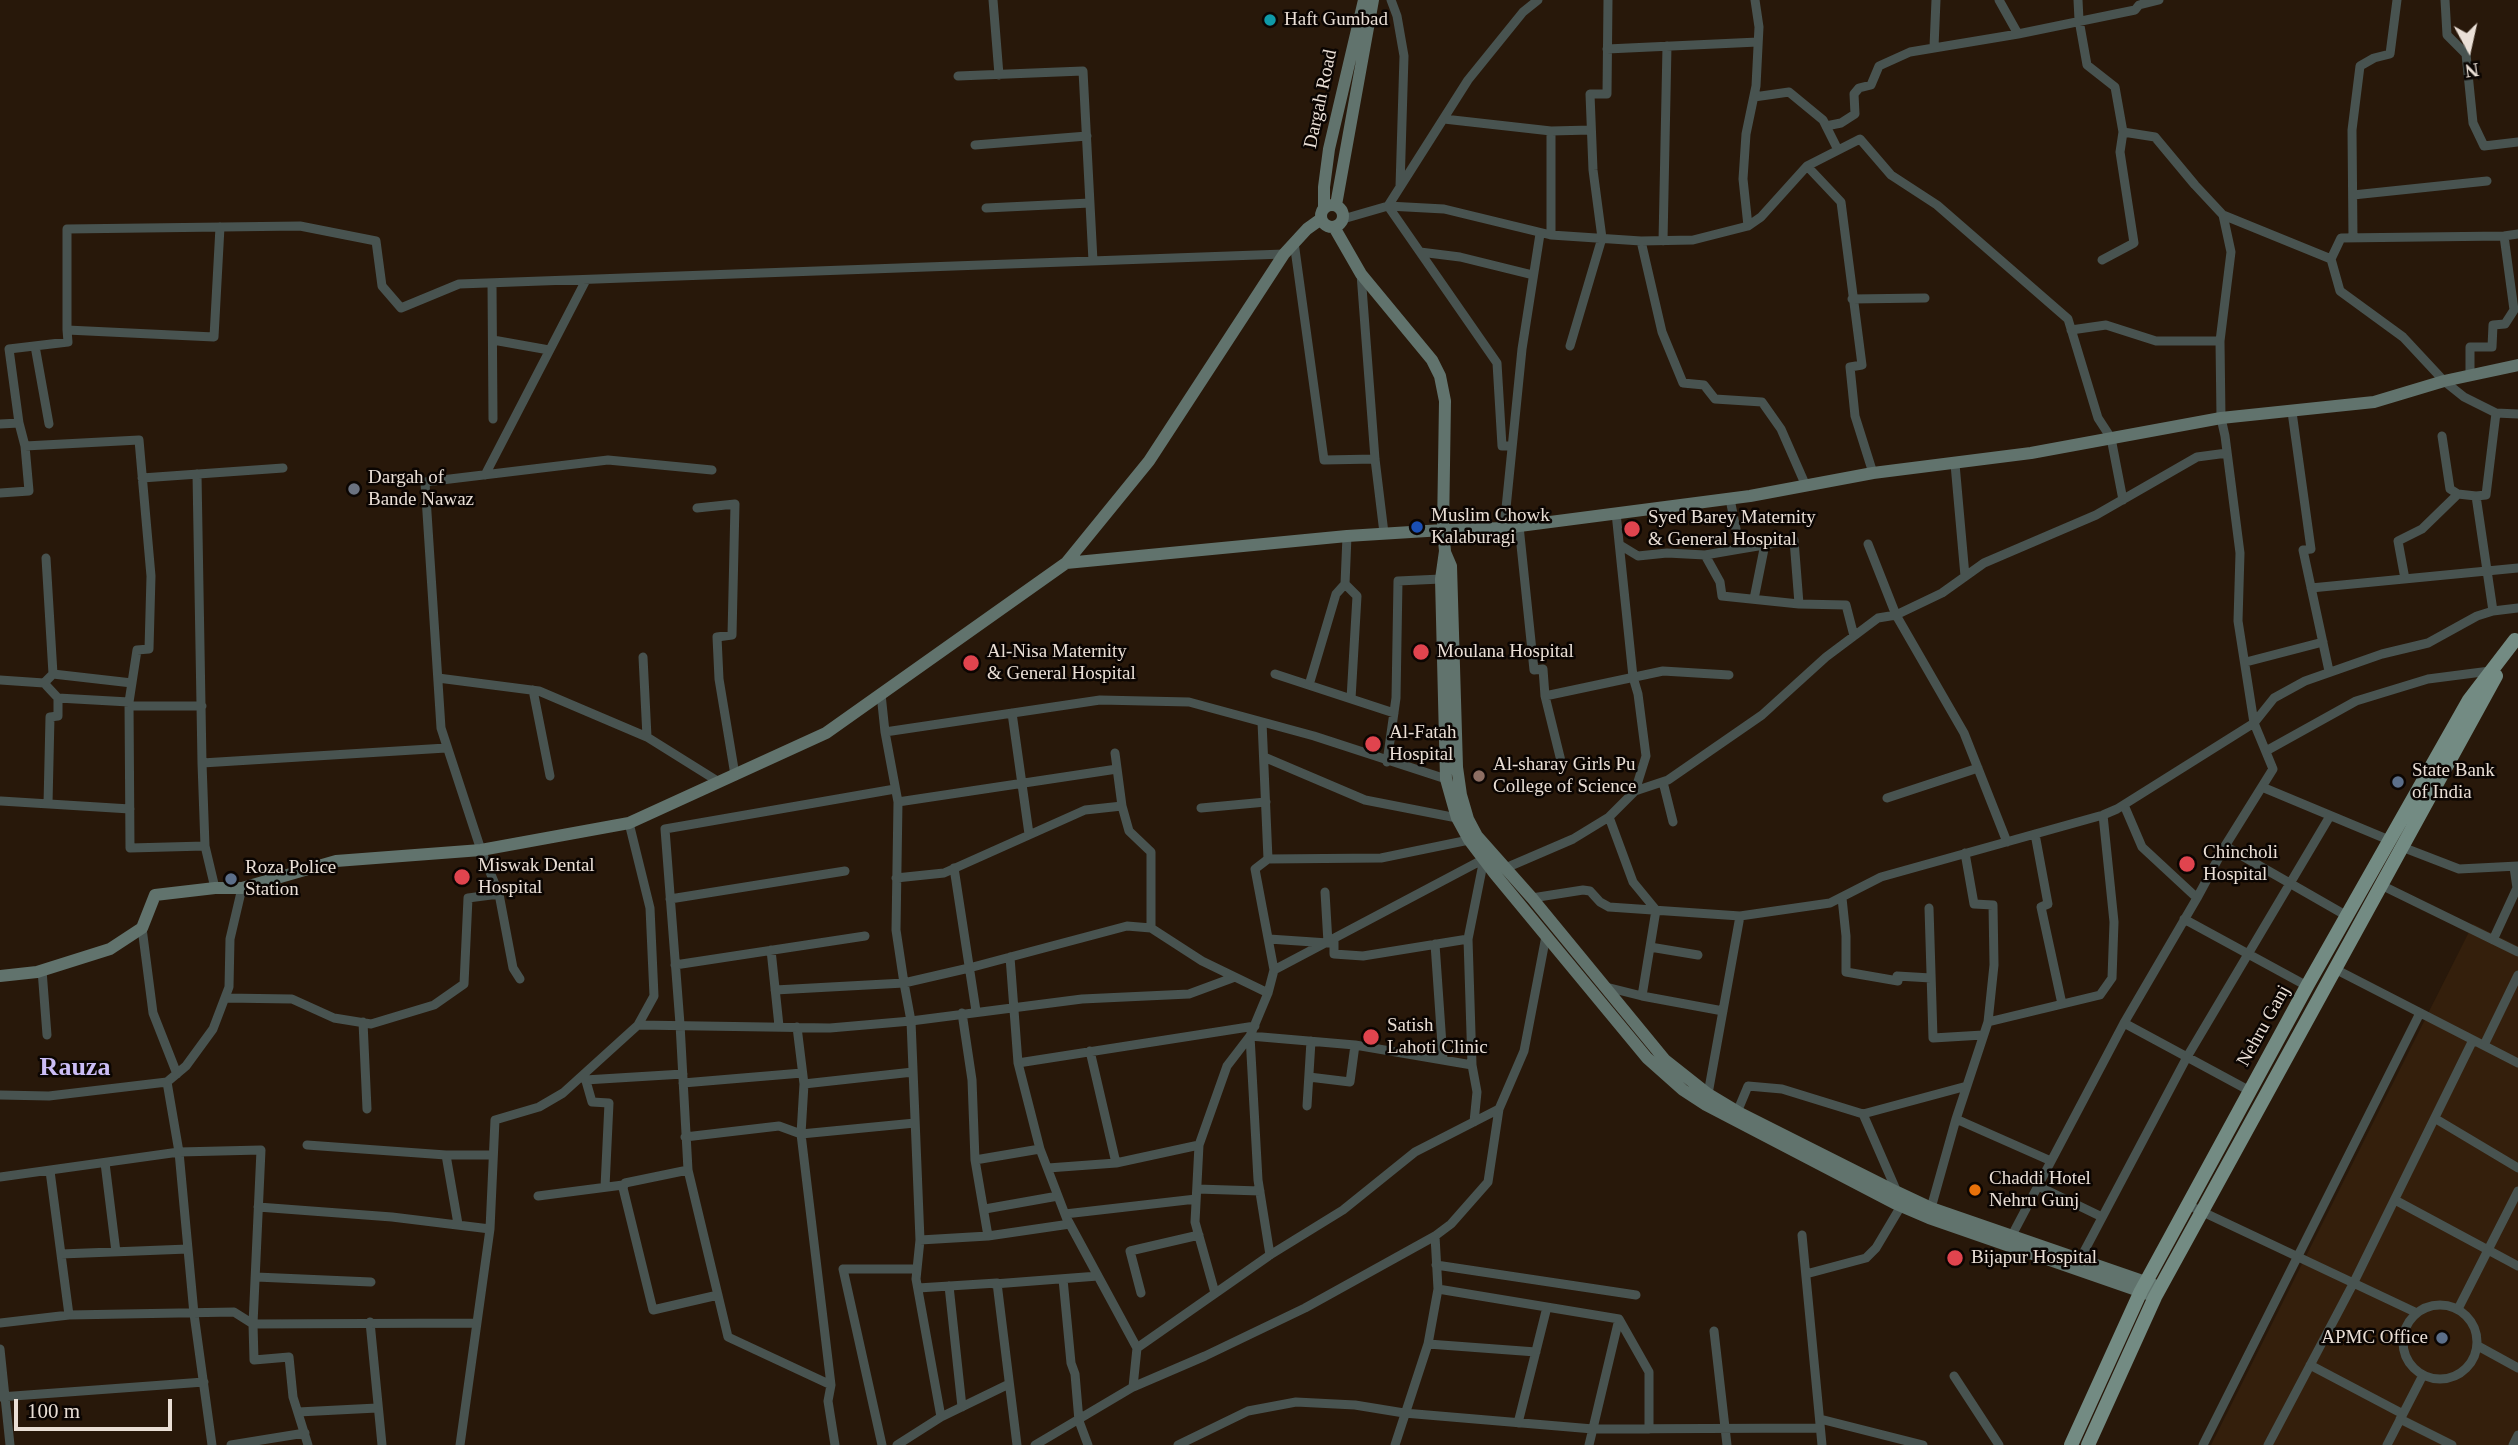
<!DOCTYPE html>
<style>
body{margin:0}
#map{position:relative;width:2518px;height:1445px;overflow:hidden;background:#28180a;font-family:Georgia,serif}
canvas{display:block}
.north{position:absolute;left:2434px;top:14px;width:70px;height:70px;-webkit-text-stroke:5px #0b0502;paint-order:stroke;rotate:172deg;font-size:19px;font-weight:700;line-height:28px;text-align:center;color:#eadfd6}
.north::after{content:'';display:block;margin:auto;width:24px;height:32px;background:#eadfd6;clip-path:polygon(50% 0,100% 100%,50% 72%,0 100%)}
.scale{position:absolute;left:14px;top:1399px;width:158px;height:32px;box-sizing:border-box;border:4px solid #eadfd6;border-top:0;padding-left:9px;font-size:21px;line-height:24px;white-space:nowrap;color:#eadfd6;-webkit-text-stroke:5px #0b0502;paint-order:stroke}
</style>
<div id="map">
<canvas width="2518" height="1445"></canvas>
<div class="north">N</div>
<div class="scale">100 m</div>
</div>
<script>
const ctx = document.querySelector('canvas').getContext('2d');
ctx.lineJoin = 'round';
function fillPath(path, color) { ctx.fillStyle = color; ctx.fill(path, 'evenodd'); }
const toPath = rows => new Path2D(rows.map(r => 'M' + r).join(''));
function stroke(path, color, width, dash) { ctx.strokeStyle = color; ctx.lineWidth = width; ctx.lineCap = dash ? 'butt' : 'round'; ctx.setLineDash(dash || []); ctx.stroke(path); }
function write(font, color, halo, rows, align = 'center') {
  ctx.font = font + ' Georgia,serif'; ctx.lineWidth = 5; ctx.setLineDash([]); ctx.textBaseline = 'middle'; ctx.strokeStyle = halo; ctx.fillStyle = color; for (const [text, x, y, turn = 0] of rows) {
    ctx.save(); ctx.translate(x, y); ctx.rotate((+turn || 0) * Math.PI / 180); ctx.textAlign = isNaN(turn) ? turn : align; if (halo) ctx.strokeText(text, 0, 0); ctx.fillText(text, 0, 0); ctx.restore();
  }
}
const built = toPath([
 [2473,924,2518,946,2518,1445,2211,1445]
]);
const street = toPath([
 [993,0,999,75],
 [1391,0,1397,16,1404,56,1400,187],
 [1999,0,2018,34],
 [2078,0,2079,20,2087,65,2115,87,2123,132,2155,137,2195,185,2223,215,2331,259,2340,291,2403,337,2444,381,2464,397,2496,413],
 [2445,0,2447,35,2466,54,2473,123,2484,146,2518,142],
 [1934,47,1936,0],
 [1607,49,1758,42],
 [958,76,1083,71,1093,261],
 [1754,97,1789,92,1823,120,1838,150],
 [1444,119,1551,131],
 [1826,126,1841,123,1855,114,1854,94,1859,88,1871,85,1879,66,1910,52,2018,34,2135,10,2139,5,2159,0],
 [975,145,1087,136],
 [1807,166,1841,202,1862,365,1850,367,1855,416,1873,473],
 [2353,195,2487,181],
 [1388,206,1444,209,1551,235,1641,241,1693,240,1748,226,1761,217,1807,166,1860,139,1891,175,1937,205,2068,319,2098,418,2111,438,2123,500],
 [1388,206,1497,363,1502,446,1512,446],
 [986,208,1090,203],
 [1343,219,1388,206,1468,80,1523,12,1538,0],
 [1748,226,1743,179,1746,134,1756,86,1759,27,1755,0],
 [1551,235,1551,131,1591,130],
 [2353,238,2352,130,2360,66,2374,58,2390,54,2397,0],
 [1641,241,1662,332,1683,383,1704,385,1715,399,1762,402,1781,429,1806,486],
 [1663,241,1667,46],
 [1294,242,1324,460,1375,459],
 [1420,252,1460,257,1533,275],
 [2331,259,2341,238,2504,236,2518,234],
 [2102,260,2134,243,2120,152,2123,132],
 [1361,274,1375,459,1384,533],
 [492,283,493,419],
 [1852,299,1925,298],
 [67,330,67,229,300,226,376,241,382,286,401,308,459,284,1284,254],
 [2071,330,2106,325,2156,341,2220,341],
 [493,340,549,350],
 [35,346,49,424],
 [1570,346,1602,238,1593,170,1590,94,1607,94,1608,0],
 [2470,375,2470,347,2492,347,2493,325,2505,324,2514,310,2504,236],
 [2292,412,2311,549,2303,550,2329,671],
 [19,423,9,349,68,342,67,330,214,337,220,227],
 [0,424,19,423,25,446,139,440,151,576,149,649,137,650,129,702,130,848,205,846,215,888],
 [2442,436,2450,489,2458,494,2476,496],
 [1955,464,1965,576],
 [197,474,202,763],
 [485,475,586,280],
 [142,478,283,468],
 [0,493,29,491,25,446],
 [1730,499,1740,549,1705,555,1720,582,1722,596,1799,604,1846,605,1854,636],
 [697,508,735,504,732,635,717,637,719,679,735,775],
 [1616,513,1633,677,1638,694,1646,756,1635,791],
 [1519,526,1534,670,1543,669,1545,696],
 [1504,528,1522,349,1540,234],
 [1620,545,1638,556,1667,553,1705,555],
 [1740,549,1794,540,1799,604],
 [2405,579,2398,541,2422,529,2458,494],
 [1345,584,1357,596,1351,699],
 [2311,588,2518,568],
 [1754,599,1765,544],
 [2493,611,2476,496,2486,495,2496,413,2518,414],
 [643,657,647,737],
 [2246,662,2323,642],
 [53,674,132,683],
 [1275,674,1394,713],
 [438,678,539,691,647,737,719,782],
 [0,680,44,683,58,698,129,702],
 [44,683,53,674,46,558],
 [1309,685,1336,594,1345,584,1347,536],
 [533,690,550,776],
 [881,694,885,732,1100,700,1189,702,1314,736,1446,779],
 [129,706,202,706],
 [1012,713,1029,834],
 [1262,722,1268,859,1255,869,1274,970,1484,859],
 [885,732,898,802,896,930,904,983,969,968,1127,926,1151,928,1202,961,1268,993,1274,970],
 [2266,751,2356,701,2428,679,2490,671],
 [1115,753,1122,806],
 [1264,757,1365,800,1457,818],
 [1561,761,1545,696,1663,671,1729,675],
 [1387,762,1396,698,1398,581,1441,579],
 [1663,782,1673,822],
 [2262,787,2389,840],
 [1887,798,1978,768],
 [1,801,130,809],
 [898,802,1117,769],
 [48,804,50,717,58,716,58,698],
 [2124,805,2142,847,2197,898],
 [1201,808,1266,802],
 [2035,834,2048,904,2041,907,2062,1004],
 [2007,842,1964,733,1896,615,1942,593,1984,563,2096,515,2197,457,2227,453],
 [205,846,202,763,446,748],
 [2225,846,2347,916],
 [2402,847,2459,869,2518,866],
 [1965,853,1974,904,1993,905,1994,965,1988,1022],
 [1268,859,1381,858,1469,840],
 [954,868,976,1011],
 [1501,870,1573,839,1609,817],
 [896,878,944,873,1085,810,1122,806,1129,831,1151,852,1151,928],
 [2381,885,2518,952],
 [1532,898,1583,890,1590,891,1600,902,1609,907,1740,916,1830,903,1881,877,2103,815,2117,809,2254,723,2274,698,2305,681,2382,654,2428,643,2477,616,2493,611,2518,608],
 [1842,898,1846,936,1846,972,1898,981,1897,976,1931,978],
 [670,899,845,871],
 [1929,908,1933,1038,1983,1035],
 [2184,919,2307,986],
 [142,928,153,1013,177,1074],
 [1269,939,1328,943,1325,892],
 [1468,939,1472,1065,1477,1092,1474,1122],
 [1334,940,1334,954,1363,956,1468,939,1484,859],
 [2493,940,2517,888,2514,867],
 [1435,944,1443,1059],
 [1650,947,1698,955],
 [771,950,779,1026],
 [1010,957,1018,1063,1040,1149,1066,1217,1137,1348],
 [675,965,865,936],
 [2335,969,2518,1063],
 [42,970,47,1035],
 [520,979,513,968,499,894,481,850,441,728,425,482,608,460,712,470],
 [1606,987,1642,996,1656,910,1633,882,1609,817,1635,791,1668,780,1762,715,1826,657,1878,618,1896,615,1868,544],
 [775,990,904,983,911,1021,1082,999,1189,994,1235,977],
 [1268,993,1250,1036,1258,1180,1270,1255],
 [1642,996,1723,1011],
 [225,998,292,999,334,1018,371,1024,434,1005,464,984,468,898,499,894],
 [962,1013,972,1080,975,1160],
 [363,1022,367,1109],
 [2124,1023,2250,1091],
 [638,1025,830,1028,911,1021,920,1240,916,1279,941,1417,897,1445],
 [797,1027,804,1084,913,1072],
 [2484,1045,2518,975],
 [1018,1063,1255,1026],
 [584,1074,592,1102,609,1103,605,1187],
 [1309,1077,1350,1082,1355,1045],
 [585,1080,683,1074],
 [167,1082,179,1152,194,1314,212,1445],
 [683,1083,802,1073],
 [804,1084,801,1134,831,1385,828,1401,835,1445],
 [1708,1094,1740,916],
 [0,1095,49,1096,167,1082,186,1066,213,1029,229,987,230,939,242,888],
 [1307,1106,1311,1041],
 [1735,1117,1748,1086,1782,1089,1863,1114],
 [1956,1119,2051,1161],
 [2436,1119,2518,1168],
 [685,1137,779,1126,801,1134,915,1123],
 [307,1145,446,1155,493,1155],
 [446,1155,458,1224],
 [105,1163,116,1252],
 [1116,1163,1199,1145],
 [1048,1168,1116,1163,1090,1051],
 [688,1170,625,1183,623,1188,653,1310,718,1295],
 [50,1171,69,1315],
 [0,1177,179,1152,261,1150,253,1324,254,1360,289,1357,293,1397,308,1445],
 [2038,1186,2102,1217],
 [1197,1189,1260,1191],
 [1897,1192,1863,1114,1967,1086],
 [538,1196,623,1185],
 [2395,1200,2518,1266],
 [2188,1205,2417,1313],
 [258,1207,392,1217,490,1229],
 [1931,1208,1956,1119,1988,1022,2100,995,2112,978,2114,922,2103,815],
 [985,1209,1058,1196],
 [1065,1214,1196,1199],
 [1802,1235,1822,1445],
 [988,1236,1070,1224],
 [2010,1239,2124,1023,2197,898,2225,846,2273,769,2254,723,2238,621,2240,553,2225,436,2221,418,2220,341,2231,252,2223,215],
 [920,1240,988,1236,975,1160,1040,1149],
 [61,1254,188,1249],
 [2078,1263,2187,1057,2330,816],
 [1436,1265,1636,1295],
 [1806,1274,1866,1258,1876,1248,1901,1206],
 [256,1277,371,1282],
 [1063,1279,1071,1363,1075,1374,1079,1421,1088,1445],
 [994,1284,1098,1276],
 [949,1286,962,1407],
 [918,1288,997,1283,1017,1445],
 [1438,1289,1619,1319,1589,1445],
 [1141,1293,1130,1251,1199,1235],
 [1215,1293,1195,1222,1199,1145,1227,1066,1250,1036,1355,1045,1472,1065],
 '2403 1342a37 37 0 1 1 74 0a37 37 0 1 1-74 0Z',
 [2458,1309,2518,1191],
 [1619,1319,1649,1372,1649,1429],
 [370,1322,382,1445],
 [0,1323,69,1315,234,1312,253,1324,476,1323],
 [1714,1331,1727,1445],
 [1428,1344,1536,1352],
 [2478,1346,2518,1368],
 [0,1349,10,1445],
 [2310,1365,2403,1414],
 [1954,1376,1999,1445],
 [831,1385,728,1337,688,1170,680,1024,665,829,895,789],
 [1133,1387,1205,1356,1305,1308,1435,1236,1451,1224,1488,1182,1499,1109],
 [0,1397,204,1382],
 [298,1412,377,1408],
 [941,1417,1009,1384],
 [1820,1419,1923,1445],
 [2400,1419,2452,1445],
 [1518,1423,1547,1307],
 [231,1445,305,1433],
 [460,1445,490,1229,495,1120,539,1107,563,1093,638,1025,654,996,650,908,629,823],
 [882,1445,843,1269,917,1269],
 [1035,1445,1133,1387,1137,1348,1270,1255,1343,1210,1415,1152,1499,1109,1524,1051,1546,936],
 [1178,1445,1248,1411,1296,1402,1355,1405,1404,1413,1593,1429,1820,1428],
 [1395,1445,1428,1344,1438,1289,1435,1236],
 [2203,1445,2420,1013],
 [2268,1445,2353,1284,2473,1040],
 [2387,1445,2423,1375],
 [2513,1445,2518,1435]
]);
const secondary = toPath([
 '1321 216a11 11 0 1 1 22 0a11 11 0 1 1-22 0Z',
 [1336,205,1373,0],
 [1324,207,1324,187,1329,149,1364,0],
 [1334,227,1361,274,1432,360,1440,376,1445,401,1443,530,1504,528,1750,496,1873,473,2031,453,2221,418,2374,402,2444,381,2518,365],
 [1445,552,1451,566,1457,767,1461,795,1468,819,1477,836,1532,898,1665,1060,1708,1094,1738,1112,1897,1192,1931,1208,2154,1285],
 [1066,563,1347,536,1443,530,1445,551,1441,579,1446,779,1457,818,1469,840,1494,873,1647,1058,1683,1090,1706,1105,1894,1203,1929,1218,2148,1294],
 [0,976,37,972,110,949,142,928,155,895,215,888,242,888,336,861,481,850,629,823,826,733,1066,563,1149,461,1284,254,1307,229,1321,219]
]);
const primary = toPath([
 [2071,1445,2141,1291,2307,986,2469,700,2515,640],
 [2088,1445,2155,1297,2496,676]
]);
const markers = [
 [1270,20,7,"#0f9aa8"],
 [354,489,7,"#6b7280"],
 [1417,527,7,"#1a4fb4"],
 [1632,529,9,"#e0444e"],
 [1421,652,9,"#e0444e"],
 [971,663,9,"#e0444e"],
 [1373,744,9,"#e0444e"],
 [1479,776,7,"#8d6e63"],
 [2398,782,7,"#5c6f8a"],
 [2187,864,9,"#e0444e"],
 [462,877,9,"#e0444e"],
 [231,879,7,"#5c6f8a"],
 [1371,1037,9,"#e0444e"],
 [1975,1190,7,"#e8710a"],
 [1955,1258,9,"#e0444e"],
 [2442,1338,7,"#5c6f8a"]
];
const poiNames = [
 ["Haft Gumbad",1284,20],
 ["Dargah of",368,478],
 ["Bande Nawaz",368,500],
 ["Muslim Chowk",1431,516],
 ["Kalaburagi",1431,538],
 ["Syed Barey Maternity",1648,518],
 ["& General Hospital",1648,540],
 ["Al-Nisa Maternity",987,652],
 ["& General Hospital",987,674],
 ["Moulana Hospital",1437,652],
 ["Al-Fatah",1389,733],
 ["Hospital",1389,755],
 ["Al-sharay Girls Pu",1493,765],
 ["College of Science",1493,787],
 ["State Bank",2412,771],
 ["of India",2412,793],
 ["Chincholi",2203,853],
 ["Hospital",2203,875],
 ["Miswak Dental",478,866],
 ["Hospital",478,888],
 ["Roza Police",245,868],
 ["Station",245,890],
 ["Satish",1387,1026],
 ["Lahoti Clinic",1387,1048],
 ["Chaddi Hotel",1989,1179],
 ["Nehru Gunj",1989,1201],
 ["Bijapur Hospital",1971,1258],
 ["APMC Office",2428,1338,"right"]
];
const streetNames = [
 ["Dargah Road",1321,99,-78],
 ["Nehru Ganj",2264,1026,-61]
];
const districtNames = [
 ["Rauza",75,1068]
];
fillPath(built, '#341f0c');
stroke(street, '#485350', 9);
stroke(secondary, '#61736d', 12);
stroke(primary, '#738b83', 14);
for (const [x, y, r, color] of markers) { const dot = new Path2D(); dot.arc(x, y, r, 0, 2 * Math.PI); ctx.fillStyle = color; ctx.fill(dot); stroke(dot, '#0b0502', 2.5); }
write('19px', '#eadfd6', '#0b0502', poiNames, 'left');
write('19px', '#eadfd6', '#0b0502', streetNames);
write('bold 26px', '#cbbdf6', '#0b0502', districtNames);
</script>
